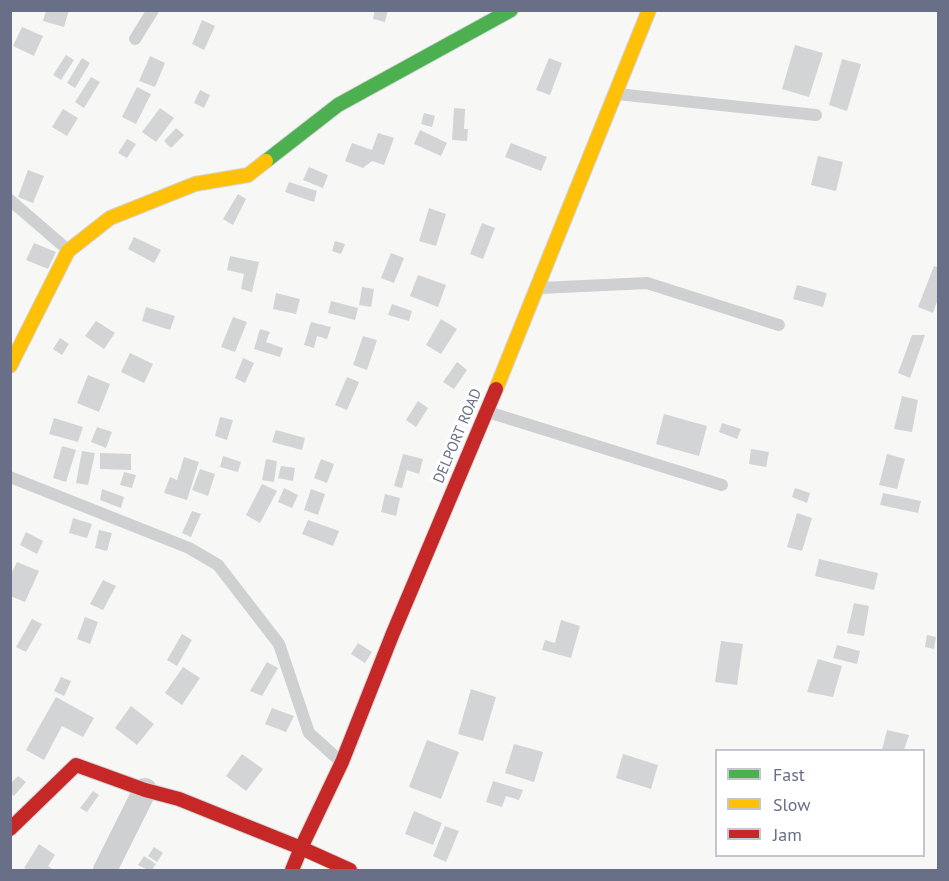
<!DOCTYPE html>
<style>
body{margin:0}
#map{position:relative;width:949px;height:881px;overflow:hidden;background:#f7f7f6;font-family:"PT Sans",sans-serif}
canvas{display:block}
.frame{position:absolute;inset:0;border:12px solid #686f86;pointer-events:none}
.legend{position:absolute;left:715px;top:749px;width:210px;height:108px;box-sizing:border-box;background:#fff;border:2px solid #c3c5cf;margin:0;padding:8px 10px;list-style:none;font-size:18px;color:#686f86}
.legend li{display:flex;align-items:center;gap:12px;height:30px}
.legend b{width:30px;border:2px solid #c3c5cf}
</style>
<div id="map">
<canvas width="949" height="881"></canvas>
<div class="frame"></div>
<ul class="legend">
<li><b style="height:8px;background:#4caf50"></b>Fast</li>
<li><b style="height:8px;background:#ffc107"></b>Slow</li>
<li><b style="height:8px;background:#c62828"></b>Jam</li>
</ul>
</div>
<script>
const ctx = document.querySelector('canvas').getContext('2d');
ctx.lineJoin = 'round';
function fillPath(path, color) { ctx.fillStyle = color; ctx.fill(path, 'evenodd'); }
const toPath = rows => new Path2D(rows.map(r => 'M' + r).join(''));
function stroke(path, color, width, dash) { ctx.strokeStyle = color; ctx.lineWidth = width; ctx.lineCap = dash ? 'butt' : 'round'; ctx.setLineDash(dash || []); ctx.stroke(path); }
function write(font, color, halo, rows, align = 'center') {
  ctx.font = font + ' "PT Sans",sans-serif'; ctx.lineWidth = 6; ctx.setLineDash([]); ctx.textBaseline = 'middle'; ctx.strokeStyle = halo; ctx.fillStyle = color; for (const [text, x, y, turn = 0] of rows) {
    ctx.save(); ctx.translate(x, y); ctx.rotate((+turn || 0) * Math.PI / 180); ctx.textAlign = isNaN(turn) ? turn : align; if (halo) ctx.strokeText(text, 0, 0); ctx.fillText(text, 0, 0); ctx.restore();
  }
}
const building = toPath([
 [46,10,69,10,64,27,43,21],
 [375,10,388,10,385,22,373,19],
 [202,20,215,26,204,50,192,44],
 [22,27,43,36,34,56,13,46],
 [795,45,823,53,809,97,782,89],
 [66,55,74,60,61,80,53,75],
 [150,56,165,63,155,87,139,81],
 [82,58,90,63,75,88,67,83],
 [549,58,562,63,550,95,536,90],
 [842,59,861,64,847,111,829,105],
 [91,77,100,82,84,108,75,102],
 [137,87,151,94,136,124,122,117],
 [200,90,210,95,204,108,194,103],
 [160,108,174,118,156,142,142,132],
 [454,108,465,109,464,129,468,129,467,141,452,140],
 [63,109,78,118,67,136,52,127],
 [424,113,435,116,432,127,421,124],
 [176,128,184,135,171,148,164,141],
 [420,130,447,143,441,156,414,144],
 [378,133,394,138,384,165,372,161,363,168,345,161,352,143,372,150],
 [127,139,136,144,127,158,118,153],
 [511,143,547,157,541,171,505,157],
 [818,156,843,162,836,191,811,185],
 [309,167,328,175,323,188,303,180],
 [28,170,44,176,33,203,18,197],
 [289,182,317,191,314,202,285,192],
 [238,194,246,199,233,225,223,219],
 [429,208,446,214,436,246,419,241],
 [482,223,495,228,483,259,470,254],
 [134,237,161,250,154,263,128,249],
 [335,241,345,244,341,254,332,251],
 [34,243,56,252,48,269,26,260],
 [391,253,404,258,394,283,381,278],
 [230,256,259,262,252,292,241,289,244,274,227,270],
 [934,266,938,267,938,299,933,313,918,307],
 [418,275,446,285,438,307,410,296],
 [797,285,827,293,823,307,793,299],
 [362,287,374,289,371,307,359,305],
 [276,293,300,299,296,314,273,309],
 [331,301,358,308,355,320,328,313],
 [392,304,412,311,409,321,388,315],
 [146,307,175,316,170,330,142,321],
 [233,317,247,322,235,352,221,347],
 [441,319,457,329,441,354,426,345],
 [96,321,115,333,104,349,85,336],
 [311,322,331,327,327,339,317,336,314,348,304,345],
 [260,329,270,332,266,342,283,348,280,357,254,349],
 [912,335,925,335,910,378,898,373],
 [363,336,377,340,367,370,353,365],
 [60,338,69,344,62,355,53,349],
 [130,353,153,364,144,383,121,372],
 [243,358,254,363,245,383,235,378],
 [457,362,467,370,454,389,443,382],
 [88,375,110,384,99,412,77,403],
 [347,377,359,382,347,410,335,405],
 [902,396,918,400,912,432,894,429],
 [418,401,428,408,416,427,406,420],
 [664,414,707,426,699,456,656,444],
 [220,417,233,420,227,440,215,436],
 [54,418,83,427,78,442,49,434],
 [722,423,741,429,737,439,719,432],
 [97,427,112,432,106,448,91,442],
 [276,430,305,438,302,450,272,442],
 [62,446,76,450,66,482,53,478],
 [751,449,769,452,766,467,749,464],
 [82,451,95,453,88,485,76,483],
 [100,453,131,454,131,470,100,469],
 [403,454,423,459,419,474,407,470,402,488,394,486],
 [887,454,905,459,897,489,879,485],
 [223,456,241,462,238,472,220,467],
 [184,457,199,462,187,500,164,493,170,477,177,480],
 [266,459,277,461,274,482,262,480],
 [321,459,334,464,327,483,314,478],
 [281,466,295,468,293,481,278,478],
 [200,469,215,474,208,496,192,490],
 [124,472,136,475,132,488,120,485],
 [262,484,277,491,260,523,246,515],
 [284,488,298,495,292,508,278,502],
 [795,488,810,493,807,503,792,497],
 [102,489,124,497,121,508,100,500],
 [311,489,325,494,318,515,304,510],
 [883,493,921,501,918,513,880,505],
 [385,494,400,498,396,516,381,512],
 [192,511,201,514,191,537,182,533],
 [797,513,812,518,802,551,787,547],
 [73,518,92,524,87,538,69,533],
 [308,520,339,531,333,546,302,534],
 [99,530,112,533,107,551,95,548],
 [26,532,43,541,37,554,20,545],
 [819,559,878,573,874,590,815,576],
 [17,562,39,571,25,602,10,596,10,576],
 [103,580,116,586,103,610,90,604],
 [854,603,869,606,864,636,847,633],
 [85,617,98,622,90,644,77,639],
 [32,619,42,624,26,652,16,647],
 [561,620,580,626,571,658,542,650,545,640,555,643],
 [182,634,192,640,177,666,167,660],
 [927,635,936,637,934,649,925,647],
 [721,641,743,644,737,685,715,682],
 [358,643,372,652,365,663,351,654],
 [837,645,860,651,857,664,833,658],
 [818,659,842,666,833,697,807,692],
 [267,662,278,668,262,696,250,691],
 [183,667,200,678,182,705,165,693],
 [61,677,71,681,64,696,54,691],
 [471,689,496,697,483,741,458,734],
 [56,697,94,718,83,737,62,726,44,760,26,750],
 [131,706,154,724,137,745,115,728],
 [272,708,294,716,286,732,265,724],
 [887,730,909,735,904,750,882,750],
 [427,740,459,752,441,799,409,787],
 [514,744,543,752,534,782,505,773],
 [242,754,263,769,246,791,226,776],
 [623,754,658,765,651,789,616,778],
 [18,776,26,782,14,796,10,793,10,784],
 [493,781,523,790,519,800,506,796,502,807,486,802],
 [93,791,99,795,87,812,80,808],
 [414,811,442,823,433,845,405,834],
 [445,826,459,831,446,862,433,856],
 [39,844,55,855,48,866,54,870,28,870,24,868],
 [154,847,163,853,157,862,148,856],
 [144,856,156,864,152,870,148,870,138,865]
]);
const lane = toPath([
 [135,39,153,10],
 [617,94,816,115],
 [10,200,68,250],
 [541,288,647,283,779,325],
 [488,412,722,485],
 [10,477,189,548,218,565,279,644,309,733,339,760]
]);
const street = toPath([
 [105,870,145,790]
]);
const fast = toPath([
 [266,161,338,105,511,10]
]);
const slow = toPath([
 [10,366,68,251,110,218,195,184,248,175,266,161],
 [496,389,649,10]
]);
const jam = toPath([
 [10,829,76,765,145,790,179,799,301,848,350,870],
 [292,870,301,848,342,762,393,633,496,389]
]);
const streetNames = [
 ["DELPORT ROAD",458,436,-67]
];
fillPath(building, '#d3d4d5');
stroke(fast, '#d4d5d6', 16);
stroke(slow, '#d4d5d6', 16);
stroke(jam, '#d4d5d6', 16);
stroke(lane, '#cfd0d1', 12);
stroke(street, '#cfd0d1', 24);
stroke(fast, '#4caf50', 14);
stroke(slow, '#ffc107', 14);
stroke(jam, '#c62828', 14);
write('15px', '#686f86', '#fff', streetNames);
</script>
